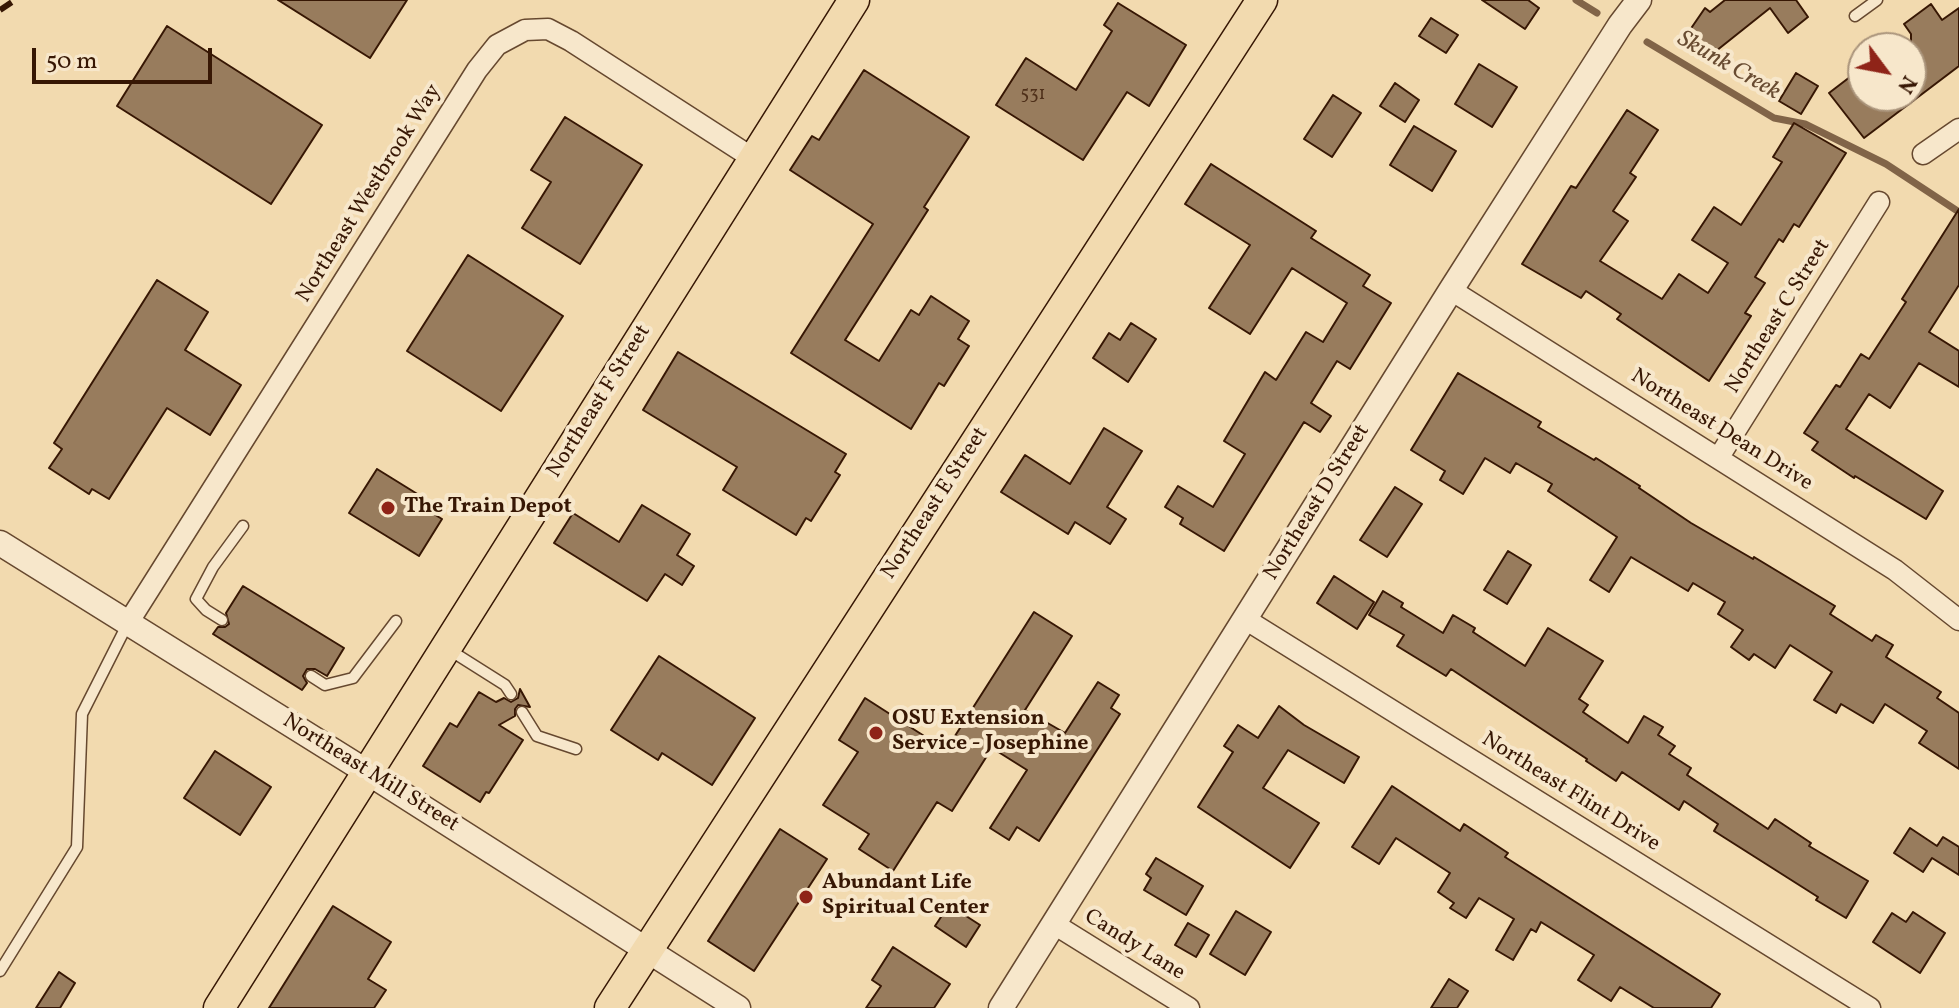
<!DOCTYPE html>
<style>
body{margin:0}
#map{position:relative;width:1959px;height:1008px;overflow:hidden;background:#f2daaf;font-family:Vollkorn,serif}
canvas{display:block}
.north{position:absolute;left:1847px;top:32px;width:80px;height:80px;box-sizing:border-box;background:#f7e7cb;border:2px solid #aa947b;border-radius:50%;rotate:122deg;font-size:22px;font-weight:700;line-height:32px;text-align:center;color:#371704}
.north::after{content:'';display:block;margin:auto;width:28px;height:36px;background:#8f2418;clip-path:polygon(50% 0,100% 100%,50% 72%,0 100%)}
.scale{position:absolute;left:32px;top:48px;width:180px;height:36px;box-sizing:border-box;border:4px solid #371704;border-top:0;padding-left:10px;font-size:24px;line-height:28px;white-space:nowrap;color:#371704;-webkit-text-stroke:6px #f7e7cb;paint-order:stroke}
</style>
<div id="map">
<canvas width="1959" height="1008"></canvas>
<div class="north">N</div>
<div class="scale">50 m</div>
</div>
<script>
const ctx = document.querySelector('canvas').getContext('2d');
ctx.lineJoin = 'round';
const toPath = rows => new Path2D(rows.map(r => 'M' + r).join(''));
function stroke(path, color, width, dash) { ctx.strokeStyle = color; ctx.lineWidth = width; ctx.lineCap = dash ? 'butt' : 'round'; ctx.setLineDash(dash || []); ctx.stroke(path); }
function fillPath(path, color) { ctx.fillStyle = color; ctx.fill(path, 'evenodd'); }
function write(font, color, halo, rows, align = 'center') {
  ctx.font = font + ' Vollkorn,serif'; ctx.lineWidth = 8; ctx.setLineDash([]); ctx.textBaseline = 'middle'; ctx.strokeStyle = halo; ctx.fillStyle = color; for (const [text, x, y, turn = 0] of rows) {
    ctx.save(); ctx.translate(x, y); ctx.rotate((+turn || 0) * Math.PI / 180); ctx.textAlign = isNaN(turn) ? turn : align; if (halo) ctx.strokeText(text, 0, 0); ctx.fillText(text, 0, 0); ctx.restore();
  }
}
const stream = toPath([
 [1576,0,1597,13],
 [1647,42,1774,118,1805,124,1886,164,1959,212]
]);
const building = toPath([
 [278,0,407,0,370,58,278,0],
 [1482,0,1528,0,1539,8,1525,29,1482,0],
 [1725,0,1796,0,1808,17,1788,33,1770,8,1706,59,1681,43,1705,8,1710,12,1725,0],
 [1118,3,1186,45,1149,106,1127,92,1083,160,996,105,1026,58,1076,90,1112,31,1104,25,1118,3],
 [1931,4,1942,20,1959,8,1959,66,1864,138,1829,93,1863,67,1863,96,1911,96,1911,34,1904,24,1931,4],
 [1431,18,1458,35,1446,53,1419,36,1431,18],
 [167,26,322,125,271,204,117,106,167,26],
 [1479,64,1517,87,1492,127,1455,104,1479,64],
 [864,70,969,137,924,207,928,210,845,340,879,361,911,310,919,315,931,296,969,321,958,339,969,346,944,386,939,383,911,429,791,353,873,224,790,170,812,136,819,140,864,70],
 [1796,73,1818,86,1801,114,1779,101,1796,73],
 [1395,83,1419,100,1405,122,1380,106,1395,83],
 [1333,95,1361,113,1332,157,1304,139,1333,95],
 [1627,110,1658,130,1630,173,1636,177,1613,211,1628,221,1600,261,1662,299,1679,274,1708,293,1728,263,1692,240,1714,207,1741,225,1782,162,1773,157,1794,123,1846,153,1799,227,1794,224,1783,242,1779,239,1755,277,1765,283,1745,313,1751,316,1709,381,1617,319,1621,314,1586,291,1581,298,1522,264,1571,186,1576,188,1627,110],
 [565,117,642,165,580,264,522,228,551,182,531,170,565,117],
 [1414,126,1456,151,1432,191,1390,165,1414,126],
 [1211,164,1316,231,1311,238,1370,275,1363,286,1391,303,1350,369,1337,361,1311,403,1331,416,1320,432,1304,422,1224,551,1180,524,1183,518,1165,507,1178,486,1213,507,1245,454,1224,441,1265,372,1276,380,1306,332,1323,342,1347,303,1292,268,1250,334,1209,308,1250,245,1185,204,1211,164],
 [1959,209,1959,285,1929,332,1959,351,1959,387,1919,363,1890,408,1869,394,1846,429,1943,491,1926,519,1855,476,1854,478,1812,450,1818,442,1804,433,1836,385,1840,387,1861,354,1869,359,1906,302,1902,299,1959,209],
 [468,255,563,316,501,411,407,351,468,255],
 [157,280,208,312,185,350,241,385,210,435,167,408,109,499,92,489,89,494,49,468,62,449,54,443,157,280],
 [1131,323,1156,339,1128,382,1093,358,1109,333,1120,340,1131,323],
 [678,352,846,454,835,472,840,475,811,521,806,518,796,535,723,490,737,467,643,410,678,352],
 [1458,373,1541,422,1538,427,1594,460,1596,458,1640,486,1639,488,1691,523,1753,559,1754,557,1835,606,1830,614,1872,641,1876,635,1893,645,1886,657,1941,692,1937,698,1959,713,1959,769,1919,743,1927,731,1885,704,1873,723,1841,704,1836,713,1814,700,1832,672,1790,645,1775,668,1754,654,1749,660,1731,647,1743,630,1718,614,1725,602,1693,583,1688,591,1631,557,1609,592,1590,580,1617,537,1548,491,1552,484,1516,463,1510,473,1485,458,1463,494,1440,480,1445,471,1411,450,1458,373],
 [1104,428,1142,451,1107,507,1126,519,1110,544,1075,522,1068,534,1001,492,1025,455,1070,484,1104,428],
 [377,469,419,495,414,502,442,519,419,556,349,513,377,469],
 [1395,487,1422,504,1387,557,1360,540,1395,487],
 [642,505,690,534,677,555,694,566,682,585,665,574,647,601,554,543,573,513,619,542,642,505],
 [1508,551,1531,565,1507,604,1484,590,1508,551],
 [1334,576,1374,602,1357,629,1317,603,1334,576],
 [243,586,344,648,327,676,315,669,307,669,303,676,307,683,302,690,213,634,218,627,225,627,229,624,226,613,243,586],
 [1383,591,1403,603,1401,607,1443,633,1453,615,1475,628,1473,632,1525,666,1548,628,1603,661,1579,699,1588,705,1583,712,1628,743,1644,716,1663,727,1658,735,1675,746,1669,754,1691,768,1687,775,1768,829,1775,819,1811,843,1809,846,1868,881,1846,918,1816,900,1818,897,1714,831,1718,824,1684,801,1679,810,1622,772,1616,781,1586,761,1587,759,1451,669,1446,676,1397,646,1404,635,1369,615,1383,591],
 [1034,612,1072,636,1025,710,1065,733,1098,682,1119,695,1111,708,1120,714,1039,841,1017,827,1009,840,990,828,1027,770,992,748,952,811,937,802,893,871,859,849,869,834,823,805,858,752,839,740,865,698,946,750,1034,612],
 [659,656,755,718,712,785,662,753,658,760,611,730,659,656],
 [520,689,530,707,518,705,515,709,515,716,499,725,523,740,489,793,486,792,480,802,423,766,450,723,457,727,479,692,496,702,504,698,511,702,518,698,520,689],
 [1279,706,1304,725,1359,757,1344,783,1288,750,1263,788,1319,823,1290,868,1198,807,1233,752,1224,746,1238,725,1258,738,1279,706],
 [215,751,271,787,240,835,184,798,215,751],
 [1392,786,1460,831,1464,824,1508,853,1505,857,1720,994,1711,1008,1654,1008,1620,987,1611,1001,1578,980,1594,955,1541,922,1536,932,1531,929,1513,960,1496,950,1514,919,1479,898,1466,918,1450,908,1454,903,1438,892,1450,873,1396,838,1379,864,1352,847,1392,786],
 [1910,828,1937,846,1943,837,1959,847,1959,875,1932,858,1923,872,1894,853,1910,828],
 [780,829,827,859,754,971,708,941,780,829],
 [1156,858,1203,886,1186,915,1144,890,1151,878,1146,874,1156,858],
 [949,905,980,925,966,947,935,926,949,905],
 [333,906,391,942,368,979,386,990,374,1008,269,1008,333,906],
 [1236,911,1271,932,1245,975,1210,954,1236,911],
 [1913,912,1945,933,1920,973,1873,942,1892,913,1906,922,1913,912],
 [1188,923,1209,935,1196,957,1175,945,1188,923],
 [893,947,950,984,934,1008,866,1008,881,986,872,980,893,947],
 [59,972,75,983,60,1008,36,1008,59,972],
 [1449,979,1468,991,1457,1008,1431,1008,1449,979]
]);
const service = toPath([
 [1855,16,1877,0],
 [222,620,206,610,196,599,213,567,243,526],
 [448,649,505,685,511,694],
 [311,676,325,685,353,678,396,621],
 [522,712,537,736,576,749],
 [0,971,77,847,82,714,128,623]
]);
const minor = toPath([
 [1923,154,1959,129],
 [1451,290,1895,570,1959,620],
 [1719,457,1879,202],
 [1245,619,1870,1008],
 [128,623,477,70,497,45,525,30,548,29,571,41,754,159],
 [1054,924,1189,1008]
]);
const tertiary = toPath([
 [0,543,367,772,738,1008],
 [1001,1008,1451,290,1620,25,1639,0]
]);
const primary = toPath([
 [219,1008,854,0],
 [610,1008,1262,0]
]);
const rail = toPath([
 [0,10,15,0]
]);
const markers = [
 [388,508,8,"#8f2418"],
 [876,733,8,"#8f2418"],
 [806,897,8,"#8f2418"]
];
const numberNames = [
 ["531",1033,96]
];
const streetNames = [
 ["Northeast Westbrook Way",370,194,-58],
 ["Northeast C Street",1779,317,-58],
 ["Northeast F Street",600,402,-58],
 ["Northeast Dean Drive",1721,431,32],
 ["Northeast D Street",1318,503,-58],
 ["Northeast E Street",936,504,-57],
 ["Northeast Mill Street",370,774,32],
 ["Northeast Flint Drive",1570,793,32],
 ["Candy Lane",1134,946,32]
];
const poiNames = [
 ["The Train Depot",404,508],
 ["OSU Extension",892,720],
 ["Service - Josephine",892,745],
 ["Abundant Life",822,884],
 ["Spiritual Center",822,909]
];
const waterNames = [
 ["Skunk Creek",1728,67,30]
];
stroke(stream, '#816448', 7);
fillPath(building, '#987c5d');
stroke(building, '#371704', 2);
stroke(service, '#66482f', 13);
stroke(minor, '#66482f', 23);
stroke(tertiary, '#66482f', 27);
stroke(primary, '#371704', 33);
stroke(service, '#f7e7cb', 10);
stroke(minor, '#f7e7cb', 20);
stroke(tertiary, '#f7e7cb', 24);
stroke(primary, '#f2daaf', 30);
stroke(rail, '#371704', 6, [14, 14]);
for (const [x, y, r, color] of markers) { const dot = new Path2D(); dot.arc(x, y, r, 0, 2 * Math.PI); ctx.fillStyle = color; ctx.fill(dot); stroke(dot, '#f7e7cb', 3); }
write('18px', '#4f301a', null, numberNames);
write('22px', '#371704', '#f7e7cb', streetNames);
write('bold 22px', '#371704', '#f7e7cb', poiNames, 'left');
write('italic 24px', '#684b31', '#f7e7cb', waterNames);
</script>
